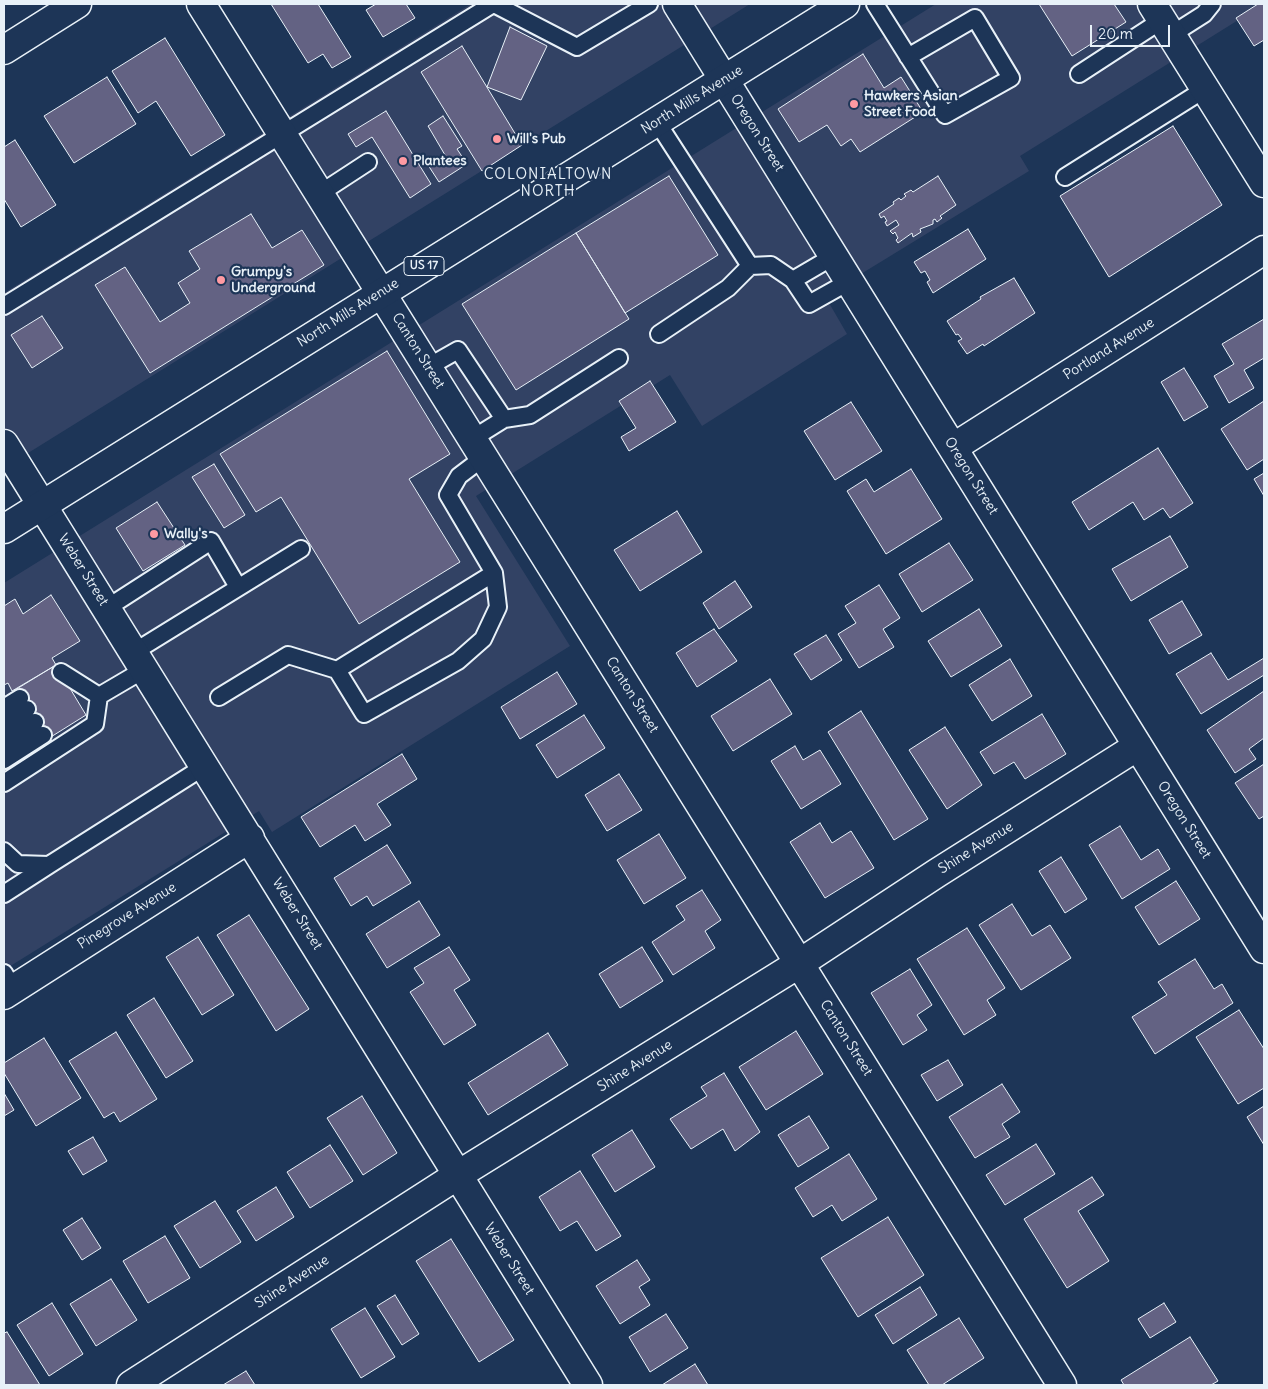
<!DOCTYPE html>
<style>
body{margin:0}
#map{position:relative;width:1268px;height:1389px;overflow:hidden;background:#1d3557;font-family:Delius,sans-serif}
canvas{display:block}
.frame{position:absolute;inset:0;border:5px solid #e8f1f8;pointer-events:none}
.scale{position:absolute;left:1090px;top:25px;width:80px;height:22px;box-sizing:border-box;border:2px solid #e8f1f8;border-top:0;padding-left:6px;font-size:15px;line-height:18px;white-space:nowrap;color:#e8f1f8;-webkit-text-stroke:4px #1d3557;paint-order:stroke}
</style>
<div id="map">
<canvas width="1268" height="1389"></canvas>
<div class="frame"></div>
<div class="scale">20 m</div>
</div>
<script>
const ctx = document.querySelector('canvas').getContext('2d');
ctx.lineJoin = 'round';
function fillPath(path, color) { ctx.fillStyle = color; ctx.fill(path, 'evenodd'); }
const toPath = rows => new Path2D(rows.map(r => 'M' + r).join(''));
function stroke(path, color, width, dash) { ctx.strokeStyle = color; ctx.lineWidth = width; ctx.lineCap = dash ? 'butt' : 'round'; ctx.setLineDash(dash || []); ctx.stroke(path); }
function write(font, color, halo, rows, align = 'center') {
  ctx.font = font + ' Delius,sans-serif'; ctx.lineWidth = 4.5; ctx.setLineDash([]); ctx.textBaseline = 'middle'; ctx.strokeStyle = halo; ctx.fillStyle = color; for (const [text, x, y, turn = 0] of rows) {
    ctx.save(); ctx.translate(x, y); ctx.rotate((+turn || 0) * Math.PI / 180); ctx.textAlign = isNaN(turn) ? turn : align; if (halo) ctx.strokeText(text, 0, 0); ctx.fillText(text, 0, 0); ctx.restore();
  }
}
const built = toPath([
 [471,4,750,4,4,468,4,293],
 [936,4,1264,4,1020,156,1029,171,825,296,847,334,702,426,670,375,476,496,570,646,272,832,259,811,4,970,4,583]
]);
const building = toPath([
 [271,4,318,4,351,57,332,68,323,54,308,63,271,4],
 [376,4,406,4,415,18,383,37,366,10,376,4],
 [1039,4,1114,4,1126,22,1072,56,1039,4],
 [1258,4,1264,4,1264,40,1254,46,1236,18,1258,4],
 [510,27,547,46,521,100,487,87,510,27],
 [165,38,225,135,191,156,156,101,138,113,112,71,165,38],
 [462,46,522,145,482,171,421,72,462,46],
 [863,54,884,88,901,77,923,112,860,152,851,139,841,146,827,125,799,142,778,109,863,54],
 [107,77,136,124,74,163,44,116,107,77],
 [386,111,431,184,410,198,372,137,356,147,348,134,386,111],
 [443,116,462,146,457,149,467,164,439,182,428,165,445,155,428,126,443,116],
 [1173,126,1222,205,1109,277,1060,196,1173,126],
 [15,140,56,205,21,227,4,199,4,147,15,140],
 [669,176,718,255,625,313,576,233,669,176],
 [938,176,956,205,940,216,942,218,937,222,935,219,933,220,933,224,920,229,921,232,913,237,912,233,898,243,896,240,898,238,895,232,893,234,890,231,899,225,896,220,887,226,885,222,887,221,884,216,881,218,879,214,894,204,893,202,899,198,901,200,906,196,904,194,911,190,913,192,938,176],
 [251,214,272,248,302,230,324,265,150,373,95,285,125,267,160,322,190,303,178,283,200,269,189,251,251,214],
 [968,229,986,259,933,293,927,282,930,280,925,271,921,273,914,262,968,229],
 [576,233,629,319,516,390,462,304,576,233],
 [1014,278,1035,313,984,346,983,344,967,354,958,341,962,339,958,334,956,335,947,321,981,299,980,297,1014,278],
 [42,316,63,348,32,368,11,335,42,316],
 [1264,319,1264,358,1244,370,1254,388,1229,403,1214,376,1234,364,1222,344,1264,319],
 [387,351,450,454,409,479,460,562,359,624,281,497,256,512,220,454,387,351],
 [1184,368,1208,407,1184,421,1161,382,1184,368],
 [650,381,676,422,629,451,621,437,636,428,619,401,650,381],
 [1264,401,1264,459,1247,470,1221,429,1264,401],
 [851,402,882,451,835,480,804,431,851,402],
 [1158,448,1193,503,1170,518,1163,508,1144,520,1133,502,1089,530,1072,502,1158,448],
 [214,464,245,515,224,528,192,477,214,464],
 [911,469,942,519,886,554,847,491,866,479,874,492,911,469],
 [1264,473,1264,496,1254,479,1264,473],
 [157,502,185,545,143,571,116,528,157,502],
 [677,511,702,552,640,591,614,550,677,511],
 [1170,536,1188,567,1131,601,1112,569,1170,536],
 [949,543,973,580,922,612,899,574,949,543],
 [735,581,752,607,719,629,703,603,735,581],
 [879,585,900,618,883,629,894,647,859,668,838,634,856,623,845,606,879,585],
 [51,595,80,641,52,658,56,665,12,691,8,683,4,685,4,606,15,599,23,614,51,595],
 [1182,601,1202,635,1169,654,1149,620,1182,601],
 [979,609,1002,646,951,677,928,641,979,609],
 [714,629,737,661,697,687,676,653,714,629],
 [826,635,842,660,811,680,794,654,826,635],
 [1211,653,1228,680,1264,658,1264,675,1201,714,1176,674,1211,653],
 [1010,659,1032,696,992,721,969,685,1010,659],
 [56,665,86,715,46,740,15,690,56,665],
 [557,672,577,704,520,739,501,707,557,672],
 [770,679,792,714,733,751,711,716,770,679],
 [1264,691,1264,738,1249,749,1256,759,1235,773,1207,730,1264,691],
 [861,711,928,819,894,840,828,732,861,711],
 [1042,714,1066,754,1025,779,1014,762,994,774,980,752,1042,714],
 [584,715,605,748,557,778,536,745,584,715],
 [945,727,982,785,947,809,909,750,945,727],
 [795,746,803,760,820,750,841,784,801,809,771,761,795,746],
 [402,754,417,779,377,804,391,825,365,841,355,825,320,847,301,817,402,754],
 [1264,764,1264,816,1259,819,1235,783,1264,764],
 [619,774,642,810,607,831,585,795,619,774],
 [820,823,832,843,851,831,874,868,825,898,790,842,820,823],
 [1120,826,1141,860,1158,849,1170,869,1122,899,1089,845,1120,826],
 [659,834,686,878,644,904,617,860,659,834],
 [387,845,411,883,373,906,367,896,351,906,334,878,387,845],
 [1061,857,1087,899,1065,913,1039,871,1061,857],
 [1176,881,1200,919,1159,945,1135,907,1176,881],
 [702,890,721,920,705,931,715,948,673,975,652,942,685,920,676,906,702,890],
 [419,901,440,935,387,968,366,934,419,901],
 [1012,904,1032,936,1050,925,1071,958,1021,990,979,925,1012,904],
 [249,915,309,1009,276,1031,217,935,249,915],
 [967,928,1005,988,987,1000,996,1015,964,1035,917,959,967,928],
 [198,937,234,995,202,1015,166,957,198,937],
 [449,947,470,980,454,990,476,1025,444,1045,410,992,424,983,414,968,449,947],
 [642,947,663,981,620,1008,599,974,642,947],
 [1195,959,1214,989,1222,984,1233,1003,1155,1054,1132,1017,1167,995,1158,982,1195,959],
 [910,969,932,1005,917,1015,927,1030,903,1045,871,993,910,969],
 [154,998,193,1061,166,1078,127,1015,154,998],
 [1239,1010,1264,1049,1264,1088,1238,1104,1196,1037,1239,1010],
 [796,1031,823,1074,766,1110,739,1067,796,1031],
 [116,1032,157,1099,120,1122,114,1112,104,1118,69,1061,116,1032],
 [548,1033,568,1065,488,1115,468,1083,548,1033],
 [44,1038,81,1098,36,1126,4,1073,4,1063,44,1038],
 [948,1060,963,1085,937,1101,921,1075,948,1060],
 [724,1073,760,1132,735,1151,723,1129,691,1149,670,1119,707,1096,701,1087,724,1073],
 [1002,1084,1020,1112,1002,1124,1010,1137,975,1158,949,1117,1002,1084],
 [4,1093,14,1110,4,1116,4,1093],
 [362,1096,397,1153,363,1175,327,1118,362,1096],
 [1264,1106,1264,1145,1247,1117,1264,1106],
 [809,1116,829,1148,798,1167,778,1135,809,1116],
 [632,1130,655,1167,615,1192,592,1155,632,1130],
 [93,1137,107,1161,83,1175,68,1151,93,1137],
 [1036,1144,1055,1174,1005,1205,986,1175,1036,1144],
 [330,1145,353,1181,310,1208,287,1172,330,1145],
 [849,1154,877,1199,842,1221,832,1205,813,1217,795,1188,849,1154],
 [580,1171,621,1236,596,1251,577,1221,560,1231,539,1197,580,1171],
 [1092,1177,1104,1195,1078,1211,1109,1261,1067,1288,1024,1219,1092,1177],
 [276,1187,294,1217,256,1241,237,1211,276,1187],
 [215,1201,241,1242,200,1268,174,1226,215,1201],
 [888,1217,924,1275,858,1317,821,1258,888,1217],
 [82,1218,101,1248,82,1260,63,1230,82,1218],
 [165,1236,190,1278,148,1303,123,1261,165,1236],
 [451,1239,514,1340,479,1362,416,1261,451,1239],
 [637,1260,650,1280,639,1287,650,1305,620,1324,596,1286,637,1260],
 [111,1279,137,1320,96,1346,70,1304,111,1279],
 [920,1287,937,1315,893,1344,875,1315,920,1287],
 [395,1295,419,1334,402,1345,377,1306,395,1295],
 [52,1303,83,1354,49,1376,17,1325,52,1303],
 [1164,1303,1176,1322,1150,1338,1138,1319,1164,1303],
 [365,1308,395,1357,361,1378,331,1329,365,1308],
 [666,1314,688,1348,650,1372,629,1337,666,1314],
 [959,1318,984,1358,942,1385,929,1385,907,1350,959,1318],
 [7,1332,40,1385,4,1385,4,1333,7,1332],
 [1190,1337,1218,1381,1211,1385,1124,1385,1121,1380,1190,1337],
 [695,1364,708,1385,662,1385,695,1364],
 [246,1371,255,1385,223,1385,246,1371]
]);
const service = toPath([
 [494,4,577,47,649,4],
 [875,4,945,115,1011,78,975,18,908,57],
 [1171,35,1204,14,1212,4],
 [1079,74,1162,20],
 [657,122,750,266,728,288,659,334],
 [1065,177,1205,89],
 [319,194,368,162],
 [750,266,771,265,793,280,834,256],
 [793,280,809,304,850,281],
 [4,306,493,4],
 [428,367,458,350,504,419,472,439],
 [504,419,530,415,619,358],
 [484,457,459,476,448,495,494,573,498,607,483,639,458,661,364,714,337,670,494,573],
 [107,608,211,541,238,587],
 [134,652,301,549],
 [61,672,99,696],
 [219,697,288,655,337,670],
 [4,708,20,698],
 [4,725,27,709],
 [4,742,35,722],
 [4,760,43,735],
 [4,783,95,724,99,696,145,669],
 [4,851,18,864,49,865,205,766],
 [4,894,49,865],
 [4,973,13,989]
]);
const minor = toPath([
 [201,4,1062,1385],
 [677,4,1264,949],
 [1152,4,1264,183],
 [4,50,77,4],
 [4,444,588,1385],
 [954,447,1264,250],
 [4,995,250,838],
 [131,1385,458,1175,800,963,937,873,1138,746]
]);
const primary = toPath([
 [4,529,845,4]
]);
const markers = [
 [854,104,5,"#ff9aa2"],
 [497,139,5,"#ff9aa2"],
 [403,161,5,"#ff9aa2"],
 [221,280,5,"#ff9aa2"],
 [154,534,5,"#ff9aa2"]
];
const shields = [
 [424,266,40]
];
const shieldNames = [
 ["US 17",424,266]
];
const poiNames = [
 ["Hawkers Asian",864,96],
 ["Street Food",864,112],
 ["Will's Pub",507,139],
 ["Plantees",413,161],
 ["Grumpy's",231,272],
 ["Underground",231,288],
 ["Wally's",164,534]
];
const streetNames = [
 ["North Mills Avenue",692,100,-32],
 ["Oregon Street",757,133,58],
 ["North Mills Avenue",348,313,-32],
 ["Portland Avenue",1109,349,-32],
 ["Canton Street",418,351,58],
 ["Oregon Street",971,476,58],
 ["Weber Street",83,570,58],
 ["Canton Street",632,695,58],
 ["Oregon Street",1184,820,58],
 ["Shine Avenue",976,848,-32],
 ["Weber Street",297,914,58],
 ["Pinegrove Avenue",127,916,-32],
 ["Canton Street",846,1038,58],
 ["Shine Avenue",635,1066,-32],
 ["Weber Street",509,1259,58],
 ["Shine Avenue",292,1282,-33]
];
const neighbourhoodNames = [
 ["COLONIALTOWN",548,175],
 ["NORTH",548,192]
];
fillPath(built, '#324264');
fillPath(building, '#636283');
stroke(building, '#e8f1f8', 1);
stroke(service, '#e8f1f8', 20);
stroke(minor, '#e8f1f8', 31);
stroke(primary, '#e8f1f8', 31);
stroke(service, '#1d3557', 16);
stroke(minor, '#1d3557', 28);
stroke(primary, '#1d3557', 28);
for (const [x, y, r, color] of markers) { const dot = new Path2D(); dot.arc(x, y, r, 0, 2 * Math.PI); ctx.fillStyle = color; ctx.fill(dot); stroke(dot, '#1d3557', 2); }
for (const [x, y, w] of shields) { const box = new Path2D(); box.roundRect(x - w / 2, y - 9.5, w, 19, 4); ctx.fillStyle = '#1d3557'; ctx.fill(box); stroke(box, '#e8f1f8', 1); }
write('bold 12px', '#e8f1f8', null, shieldNames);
write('bold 14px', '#e8f1f8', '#1d3557', poiNames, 'left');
write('14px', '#e8f1f8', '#1d3557', streetNames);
ctx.letterSpacing = '1px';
write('15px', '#e8f1f8', '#1d3557', neighbourhoodNames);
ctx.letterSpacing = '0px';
</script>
